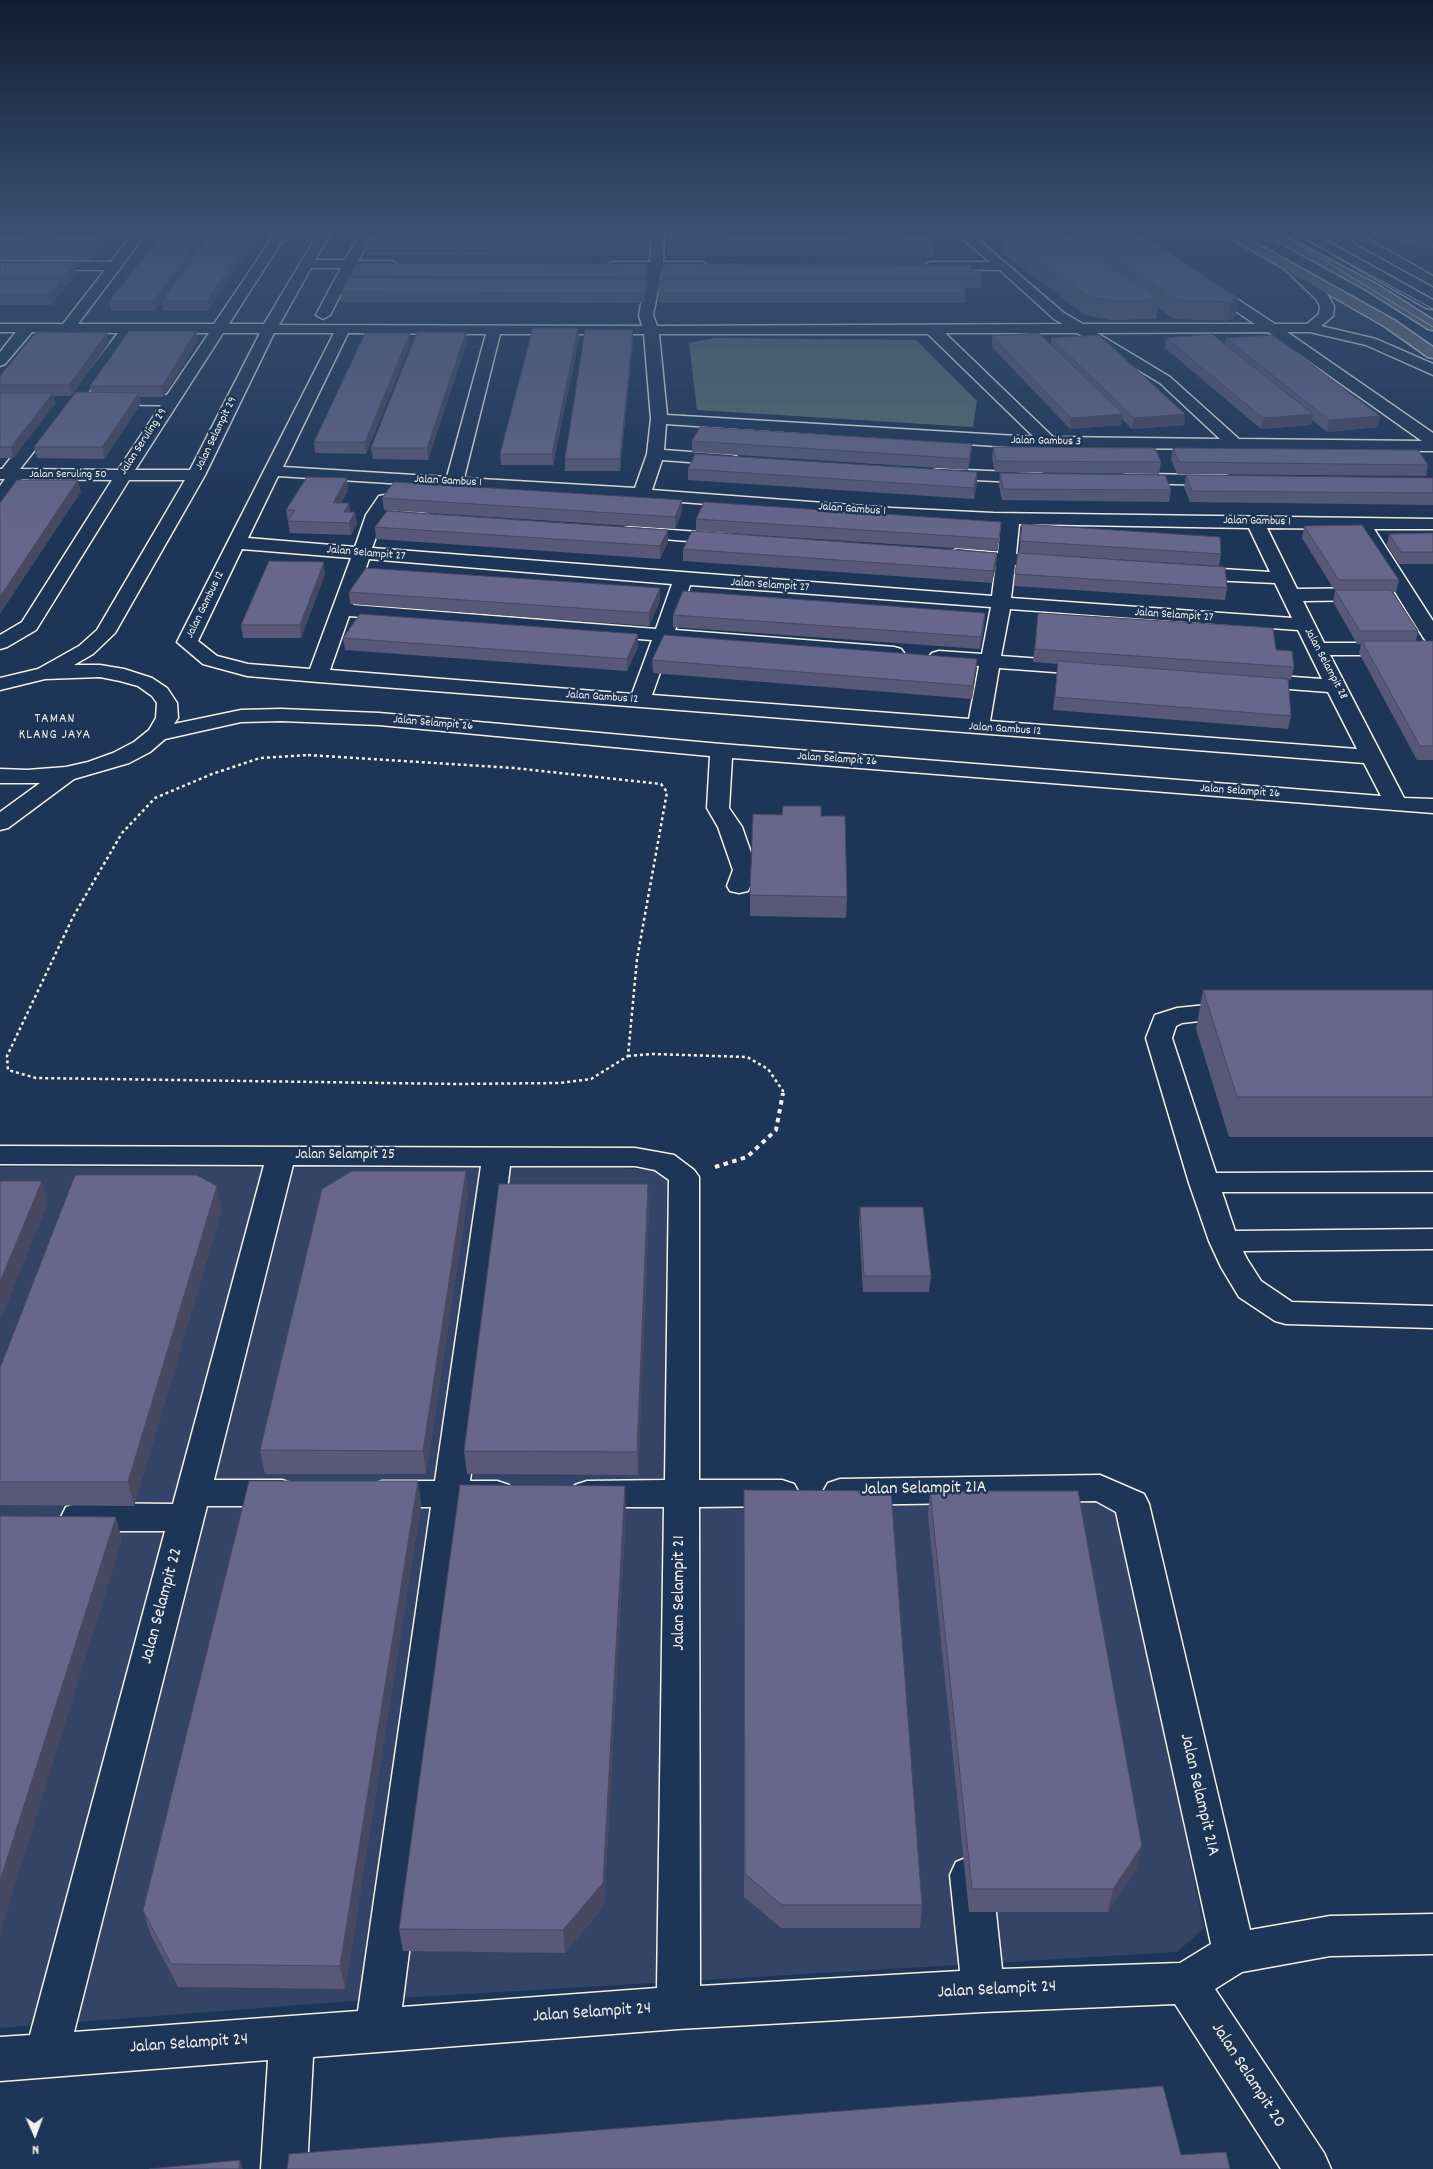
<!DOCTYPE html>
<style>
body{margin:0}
#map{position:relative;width:1433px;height:2169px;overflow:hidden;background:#1d3557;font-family:Dekko,sans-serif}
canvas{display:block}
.north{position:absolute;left:10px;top:2109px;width:50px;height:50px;-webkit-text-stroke:4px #1d3557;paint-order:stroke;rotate:178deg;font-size:14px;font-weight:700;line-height:20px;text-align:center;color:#f4f1e8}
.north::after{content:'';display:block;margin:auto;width:18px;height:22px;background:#f4f1e8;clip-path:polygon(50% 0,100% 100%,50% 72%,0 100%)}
</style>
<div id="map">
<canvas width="1433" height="2169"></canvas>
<div class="north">N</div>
</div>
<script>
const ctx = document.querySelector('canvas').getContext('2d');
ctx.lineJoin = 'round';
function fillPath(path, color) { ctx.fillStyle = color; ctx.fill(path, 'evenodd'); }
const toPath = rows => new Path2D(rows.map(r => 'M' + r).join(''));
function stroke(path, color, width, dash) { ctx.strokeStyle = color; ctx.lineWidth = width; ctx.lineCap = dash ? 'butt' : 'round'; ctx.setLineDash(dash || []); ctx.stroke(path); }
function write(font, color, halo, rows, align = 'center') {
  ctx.font = font + ' Dekko,sans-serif'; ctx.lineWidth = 5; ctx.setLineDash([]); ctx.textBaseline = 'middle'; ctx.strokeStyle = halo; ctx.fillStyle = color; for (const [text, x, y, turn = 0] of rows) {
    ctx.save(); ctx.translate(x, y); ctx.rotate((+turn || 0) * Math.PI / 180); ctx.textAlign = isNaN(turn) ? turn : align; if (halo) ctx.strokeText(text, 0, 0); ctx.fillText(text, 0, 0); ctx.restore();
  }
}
const built = toPath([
 [0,1167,624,1168,656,1171,668,1181,665,1505,1092,1501,1121,1515,1204,1928,1177,1952,365,2000,0,2028]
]);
const green = toPath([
 [715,338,916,340,977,401,973,427,697,410,689,343]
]);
const pathFar1 = toPath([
 [308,755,514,768,661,784,667,792,637,959,628,1056,591,1079,560,1083,456,1084,36,1078,8,1070,7,1056,73,917,122,833,155,798,212,774,260,758,308,755],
 [628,1056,653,1054,747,1057,768,1069,783,1091,782,1094]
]);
const path = toPath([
 [715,1167,747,1157,776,1130,783,1093]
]);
const minor = toPath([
 [134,232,147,232,78,324,214,324,276,232,288,232,229,324,264,324,319,232,331,232,315,260,345,260,361,232,373,232,358,261,392,261,399,265,392,269,354,269,330,315,323,319,316,315,341,268,311,268,279,325,642,326,639,315,648,270,612,270,605,266,612,262,650,262,652,232,664,232,663,262,702,262,709,266,702,270,662,270,653,315,657,326,1063,324,1054,319,1000,270,927,269,925,266,927,263,932,262,990,262,955,232,969,232,1064,313,1083,324,1255,324,1201,288,1199,285,1201,282,1206,281,1211,282,1275,324,1307,324,1319,314,1320,306,1316,299,1286,270,1288,267,1298,267,1327,294,1334,306,1333,316,1321,326,1376,339,1433,364,1433,375,1366,345,1310,332,1287,332,1433,433,1433,451,1011,447,666,424,664,450,730,455,736,456,738,460,736,464,730,465,662,460,652,490,891,508,993,513,1433,519,1433,529,1374,529,1433,621,1433,643,1426,641,1423,637,1356,529,1267,528,1297,589,1373,588,1380,590,1383,594,1380,598,1373,600,1303,601,1324,643,1397,643,1404,645,1407,649,1404,653,1397,655,1330,655,1404,798,1433,799,1433,813,732,758,729,808,742,827,757,870,748,891,739,893,730,891,727,886,733,870,718,827,707,808,710,756,379,725,281,721,241,722,165,739,150,752,129,763,74,779,8,828,0,830,0,812,40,783,0,783,0,769,27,770,66,767,88,762,113,753,134,742,149,730,156,718,157,703,152,696,138,686,120,681,100,677,45,679,0,690,0,678,38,669,79,646,97,630,185,480,129,480,36,630,7,647,0,649,0,635,22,622,112,480,22,479,6,502,0,503,0,486,5,479,0,479,0,469,2,469,54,403,0,403,0,393,71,394,118,333,32,332,5,364,0,366,0,352,16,332,0,332,0,324,63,324,105,270,0,269,0,261,111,262,134,232],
 [1268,332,1422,441,1239,439,1170,377,1097,333,1268,332],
 [133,333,209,333,167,395,87,394,133,333],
 [223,333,260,333,190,470,135,470,223,333],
 [274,333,334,333,177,642,203,664,247,676,318,682,1364,763,1381,796,721,744,379,713,281,709,241,710,174,724,178,718,177,703,167,688,152,678,124,669,100,665,74,665,93,654,115,633,205,475,274,333],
 [348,333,486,334,447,477,283,467,348,333],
 [945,333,1077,333,1160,383,1220,439,1053,437,945,333],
 [500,334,644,334,651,419,647,454,635,488,464,478,500,334],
 [659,334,928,334,1034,437,667,415,659,334],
 [71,404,75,404,161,405,118,470,20,469,71,404],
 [278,476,642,499,891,518,1001,523,998,553,958,549,952,551,949,555,952,559,958,561,996,564,992,596,372,548,382,521,421,523,427,522,430,518,427,514,421,513,387,510,394,500,391,496,385,495,379,496,366,515,355,547,248,538,278,476],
 [1019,524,1249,528,1270,572,1190,567,1183,569,1181,573,1183,577,1190,579,1275,583,1292,618,1011,598,1015,565,1055,569,1062,567,1064,563,1062,559,1055,557,1016,554,1019,524],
 [242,549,351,558,310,669,248,664,217,656,198,641,242,549],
 [369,559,672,584,656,629,353,605,369,559],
 [690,585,991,607,982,654,939,651,932,653,929,657,932,661,939,663,979,666,969,719,652,695,671,642,894,659,901,657,904,653,901,649,894,647,675,630,690,585],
 [1010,609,1298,630,1322,679,1251,674,1244,676,1241,680,1244,684,1251,686,1328,692,1357,749,990,721,999,668,1096,675,1103,673,1106,669,1103,665,1096,663,1001,656,1010,609],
 [349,616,652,640,632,694,330,670,349,616],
 [1295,232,1311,232,1433,300,1433,309,1426,308,1295,232],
 [1361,232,1374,232,1368,239,1433,276,1433,286,1355,243,1354,240,1361,232],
 [940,469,1037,473,1043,474,1046,478,1043,482,1037,483,934,478,932,474,934,470,940,469],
 [1130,474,1222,475,1228,476,1231,480,1228,484,1222,485,1124,483,1121,479,1124,475,1130,474],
 [631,527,726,534,732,535,735,539,732,543,726,544,625,536,622,532,625,528,631,527],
 [1235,1002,1244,1004,1248,1010,1244,1016,1182,1023,1176,1026,1172,1038,1216,1173,1433,1172,1433,1192,1222,1192,1235,1231,1433,1229,1433,1249,1243,1251,1247,1259,1261,1281,1292,1302,1433,1306,1433,1328,1286,1324,1275,1321,1239,1297,1221,1267,1209,1241,1189,1183,1146,1038,1155,1015,1177,1008,1235,1002],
 [0,1146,635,1148,674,1155,694,1170,699,1177,699,1480,782,1480,794,1484,799,1493,794,1502,782,1506,699,1507,700,1986,960,1971,950,1875,956,1862,971,1856,986,1862,992,1875,1002,1969,1180,1963,1211,1944,1116,1512,1096,1501,840,1505,828,1501,823,1492,828,1483,840,1479,1100,1475,1144,1494,1149,1504,1250,1930,1330,1916,1433,1914,1433,1954,1330,1956,1242,1972,1215,1989,1324,2153,1331,2169,1281,2169,1175,2004,983,2012,678,2029,313,2057,307,2169,261,2169,268,2060,0,2081,0,2037,30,2035,165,1531,78,1531,66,1527,61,1517,66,1507,78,1503,173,1504,264,1165,0,1164,0,1146],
 [293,1165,481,1166,435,1481,382,1481,370,1485,365,1494,370,1503,382,1507,431,1507,358,2011,74,2032,207,1506,282,1506,294,1502,299,1493,294,1484,282,1480,214,1480,293,1165],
 [510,1166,635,1166,655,1170,669,1180,665,1480,587,1481,575,1485,570,1494,575,1503,587,1507,664,1507,657,1988,402,2007,466,1507,497,1507,509,1503,514,1494,509,1485,497,1481,470,1481,510,1166]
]);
const highway = toPath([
 [1220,232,1236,232,1394,320,1433,347,1433,358,1428,357,1384,326,1220,232],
 [1261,232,1277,232,1378,285,1433,320,1433,330,1428,329,1368,291,1261,232]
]);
const tram = toPath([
 [1278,232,1433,327],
 [1292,232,1433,309]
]);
const wall = toPath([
 [0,232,112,232,103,242,104,245,92,260,0,260],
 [372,232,655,232,654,242,650,242,649,256,365,255,364,246,372,234],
 [667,232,912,232,912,236,934,247,934,257,667,256],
 [1076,232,1138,232,1238,298,1235,317,1228,321,1174,319,1158,308,1156,319,1110,320,1085,315,1001,252,1003,234,1075,242],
 [1382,232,1433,232,1433,249,1399,243,1381,238],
 [212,233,261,234,208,311,163,311,162,302,155,311,111,311,109,301],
 [0,263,75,263,77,273,66,286,64,286,64,289,51,305,0,305],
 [648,264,649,274,647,287,646,287,644,303,342,302,341,292,350,278,350,276],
 [664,264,972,271,982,278,981,288,964,288,965,293,965,303,659,303,659,293,662,280],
 [633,330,633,340,620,471,565,471,565,459],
 [992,336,1051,344,1051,338,1185,414,1184,425,1132,429,1122,419,1121,425,1070,429,992,347],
 [1166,338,1225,345,1226,338,1378,427,1327,432,1312,420,1311,425,1261,429,1165,348],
 [579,339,553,465,501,465,500,454],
 [198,341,163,397,140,397,141,403,104,459,37,458,34,447,91,392,90,386],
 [467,342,428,460,373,459,371,448],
 [109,343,71,396,53,396,55,404,13,458,0,458,0,376],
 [411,343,366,454,315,453,314,442],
 [692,441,972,444,971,456,968,470,692,452],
 [993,447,1161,462,1159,474,995,472,992,458],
 [1173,448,1428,465,1426,476,1177,474,1171,459],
 [688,469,977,472,977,483,974,499,688,480],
 [1000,473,1171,490,1169,502,1002,500,999,485],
 [1186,475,1433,478,1433,505,1190,502,1184,487],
 [348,490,341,503,349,503,350,512,355,512,357,524,351,535,290,533,286,510],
 [382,498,682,500,682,512,675,529,384,510],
 [696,519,1001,522,998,551,696,531],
 [1022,524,1221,554,1219,566,1019,553],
 [1304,526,1399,580,1396,592,1393,592,1418,631,1416,641,1433,641,1433,760,1417,760,1359,653,1361,644,1357,644,1333,602,1335,591,1302,538],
 [375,527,668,530,668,542,660,559,376,539],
 [1433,533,1433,564,1399,564,1387,545,1389,534],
 [683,549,997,553,996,565,992,583,683,561],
 [325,574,301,638,243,638,241,625],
 [1015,574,1227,588,1225,600,1014,586],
 [349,592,660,601,649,626,350,604],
 [1038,613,1276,650,1294,667,1291,680,1288,679,1291,716,1288,729,1053,710,1058,664,1033,662],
 [673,615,984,625,980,649,673,627],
 [638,634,638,647,627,671,345,650,343,638],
 [977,659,976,672,972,699,653,673,652,660],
 [821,816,847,897,846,918,750,916,750,895],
 [1203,990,1433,990,1433,1137,1229,1137,1196,1029],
 [468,1194,426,1474,265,1474,260,1450],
 [649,1207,638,1475,467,1474,464,1451],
 [860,1207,931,1276,929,1292,863,1292,859,1222],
 [222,1209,134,1506,0,1505,0,1368],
 [418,1481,421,1505,345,1989,178,1987,150,1933,143,1910],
 [930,1491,1137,1869,1108,1912,969,1912,928,1515],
 [626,1510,604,1906,565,1953,403,1951,399,1929],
 [744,1513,922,1905,920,1928,781,1928,744,1897]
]);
const shadedWall = toPath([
 [103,232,112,232,103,242,104,245,92,260,90,250,102,236,101,234],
 [205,232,212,232,212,234,162,301,162,302,155,311,154,301],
 [254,232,260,232,261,234,208,311,207,301],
 [650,234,650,244,649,256,648,246],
 [75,263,77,273,66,286,64,277],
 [648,264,649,274,647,287,646,277],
 [62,279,64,289,51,305,49,295],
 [646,279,646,289,644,303,644,293],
 [1238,298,1235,317,1228,321,1230,302],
 [578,328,579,339,553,465,552,454],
 [633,330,633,340,620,471,620,459],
 [196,331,198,341,163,397,162,386],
 [466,332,467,342,428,460,427,448],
 [107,333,109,343,71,396,69,385],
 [410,333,411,343,366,454,365,442],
 [53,393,55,404,13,458,11,447],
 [139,393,141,403,104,459,102,447],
 [1123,414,1121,425,1070,429,1071,418],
 [1185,414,1184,425,1132,429,1134,418],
 [1313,414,1311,425,1261,429,1263,418],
 [1380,416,1378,427,1327,432,1329,420],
 [972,444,971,456,968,470,969,459],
 [977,472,977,483,974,499,974,488],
 [347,478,348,490,334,515,333,503],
 [78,480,81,492,0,614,0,597],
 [682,500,682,512,675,529,675,517],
 [349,503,350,515,345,524,344,512],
 [355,512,357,524,351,535,349,523],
 [668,530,668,542,660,559,660,546],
 [997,553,996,565,992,583,993,571],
 [324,562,325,574,301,638,300,625],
 [660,588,660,601,649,626,649,613],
 [985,613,984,625,980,649,981,637],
 [638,634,638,647,627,671,627,659],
 [977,659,976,672,972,699,973,686],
 [466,1171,468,1194,426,1474,423,1451],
 [42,1181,48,1203,0,1321,0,1282],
 [648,1184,649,1207,638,1475,637,1452],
 [217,1186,222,1209,134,1506,128,1482],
 [418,1481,421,1505,345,1989,340,1966],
 [625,1486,626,1510,604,1906,565,1953,563,1930],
 [116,1517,122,1540,0,1934,0,1881],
 [1142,1846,1137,1869,1108,1912,1113,1889],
 [240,2160,243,2169,239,2169]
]);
const building = toPath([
 [0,232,103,232,101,234,0,233,0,232],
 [164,232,205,232,154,301,109,301,164,232],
 [212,232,254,232,207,301,162,301,212,232],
 [667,232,912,232,912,233,667,232],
 [1023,232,1061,232,1159,300,1112,301,1087,296,1003,234,1023,232],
 [1081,232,1138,232,1238,298,1230,302,1176,300,1081,232],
 [1419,232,1433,232,1433,234,1419,232],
 [370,234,650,234,648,246,364,246,370,234],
 [668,234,932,236,934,247,667,246,668,234],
 [0,236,102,236,90,250,0,250,0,236],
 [0,263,75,263,64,277,0,277,0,263],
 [357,263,648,264,646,277,350,276,357,263],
 [664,264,970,265,972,271,980,271,982,278,662,277,664,264],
 [348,278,646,279,644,293,341,292,348,278],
 [0,279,62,279,49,295,0,295,0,279],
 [660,280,961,280,965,293,659,293,660,280],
 [533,328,578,328,552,454,500,454,533,328],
 [585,330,633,330,620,459,565,459,585,330],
 [129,331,196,331,162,386,90,386,129,331],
 [36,332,107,333,69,385,0,385,0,376,36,332],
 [417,332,466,332,427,448,371,448,417,332],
 [365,333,410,333,365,442,314,442,365,333],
 [1039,333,1123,414,1071,418,992,336,1039,333],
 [1212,334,1313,414,1263,418,1166,338,1212,334],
 [1099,335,1185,414,1134,418,1051,338,1099,335],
 [1273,335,1380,416,1329,420,1226,338,1273,335],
 [76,392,139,393,102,447,34,447,76,392],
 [0,393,53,393,11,447,0,447,0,393],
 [700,427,972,444,969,459,692,441,700,427],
 [993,447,1155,448,1161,462,996,461,993,447],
 [1173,448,1418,450,1428,465,1179,462,1173,448],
 [695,454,977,472,974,488,688,469,695,454],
 [1000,473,1165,475,1171,490,1003,489,1000,473],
 [1186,475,1433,478,1433,493,1192,491,1186,475],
 [307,477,347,478,333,503,349,503,344,512,355,512,349,523,288,521,295,510,286,510,307,477],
 [17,480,78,480,0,597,0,503,17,480],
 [394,482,682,500,675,517,382,498,394,482],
 [704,502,1001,522,999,539,696,519,704,502],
 [387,511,668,530,660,546,375,527,387,511],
 [1022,524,1220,537,1221,554,1020,541,1022,524],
 [1362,525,1399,580,1339,580,1304,526,1362,525],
 [692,531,997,553,993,571,683,549,692,531],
 [1433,533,1433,552,1401,552,1389,534,1433,533],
 [1018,553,1225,567,1227,588,1015,574,1018,553],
 [269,561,324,562,300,625,241,625,269,561],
 [366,568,660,588,649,613,349,592,366,568],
 [1335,590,1391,590,1418,631,1360,631,1335,590],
 [683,591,985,613,981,637,673,615,683,591],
 [1038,613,1273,628,1276,650,1292,651,1294,667,1035,649,1038,613],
 [360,614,638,634,627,659,343,638,360,614],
 [664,635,977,659,973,686,652,660,664,635],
 [1362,641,1433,641,1433,746,1420,746,1362,641],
 [1058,661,1288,679,1291,716,1055,697,1058,661],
 [783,806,821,806,821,816,845,816,847,897,750,895,753,814,782,815,783,806],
 [1203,990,1433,990,1433,1097,1237,1097,1203,990],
 [352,1171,466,1171,423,1451,260,1450,322,1189,352,1171],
 [75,1175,197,1175,217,1186,128,1482,0,1482,0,1368,75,1175],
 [0,1181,42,1181,0,1282,0,1181],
 [499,1184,648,1184,637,1452,464,1451,499,1184],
 [860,1207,923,1207,931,1276,864,1276,860,1207],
 [249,1481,418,1481,340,1966,171,1964,143,1910,249,1481],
 [460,1485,625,1486,603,1883,563,1930,399,1929,460,1485],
 [744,1490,891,1491,922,1905,782,1905,745,1874,744,1490],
 [930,1491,1078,1491,1142,1846,1113,1889,972,1889,930,1491],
 [0,1516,116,1517,0,1881,0,1516],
 [1163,2086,1181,2155,1226,2152,1230,2169,287,2169,289,2154,1163,2086],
 [240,2160,239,2169,149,2169,240,2160]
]);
const farStreetnames = [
 ["Jalan Selampit 29",217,434,-64],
 ["Jalan Seruling 29",144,442,-57],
 ["Jalan Gambus 3",1046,442,1],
 ["Jalan Seruling 50",68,475],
 ["Jalan Gambus 1",448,482,3],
 ["Jalan Gambus 1",852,510,4],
 ["Jalan Gambus 1",1257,522,1],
 ["Jalan Selampit 27",366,554,5],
 ["Jalan Selampit 27",770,586,4],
 ["Jalan Gambus 12",206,605,-64],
 ["Jalan Selampit 27",1174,616,4],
 ["Jalan Selampit 28",1325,664,62],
 ["Jalan Gambus 12",602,698,4],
 ["Jalan Selampit 26",433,724,5],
 ["Jalan Gambus 12",1005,730,4],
 ["Jalan Selampit 26",837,760,4],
 ["Jalan Selampit 26",1240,792,4]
];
const farNeighbourhoodnames = [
 ["TAMAN",55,720],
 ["KLANG JAYA",55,736]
];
const streetNames = [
 ["Jalan Selampit 25",345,1156]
];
const nearStreetnames = [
 ["Jalan Selampit 21A",924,1490,-1],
 ["Jalan Selampit 21",681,1593,-90],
 ["Jalan Selampit 22",163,1606,-75],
 ["Jalan Selampit 21A",1198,1795,77],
 ["Jalan Selampit 24",997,1991,-3],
 ["Jalan Selampit 24",592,2014,-4],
 ["Jalan Selampit 24",189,2045,-4],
 ["Jalan Selampit 20",1247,2076,57]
];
fillPath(built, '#334467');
fillPath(green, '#56716e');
stroke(minor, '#f4f1e8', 3);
stroke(highway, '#f4f1e8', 3);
stroke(pathFar1, '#f4f1e8', 2.5, [3, 3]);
stroke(path, '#f4f1e8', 4, [4.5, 4.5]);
fillPath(minor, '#1d3557');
fillPath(highway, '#6b7074');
stroke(tram, '#f4f1e8', 1);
fillPath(wall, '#585978');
fillPath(shadedWall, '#474861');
fillPath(building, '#66678b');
stroke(building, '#474861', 1);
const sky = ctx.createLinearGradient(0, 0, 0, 536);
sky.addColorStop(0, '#101d30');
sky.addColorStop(0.43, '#3a5174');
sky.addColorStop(1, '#3a517400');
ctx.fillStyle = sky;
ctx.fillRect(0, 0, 1433, 536);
write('12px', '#f4f1e8', '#1d3557', farStreetnames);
ctx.letterSpacing = '1px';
write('14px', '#f4f1e8', '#1d3557', farNeighbourhoodnames);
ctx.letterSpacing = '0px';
write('15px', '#f4f1e8', '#1d3557', streetNames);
write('18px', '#f4f1e8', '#1d3557', nearStreetnames);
</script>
